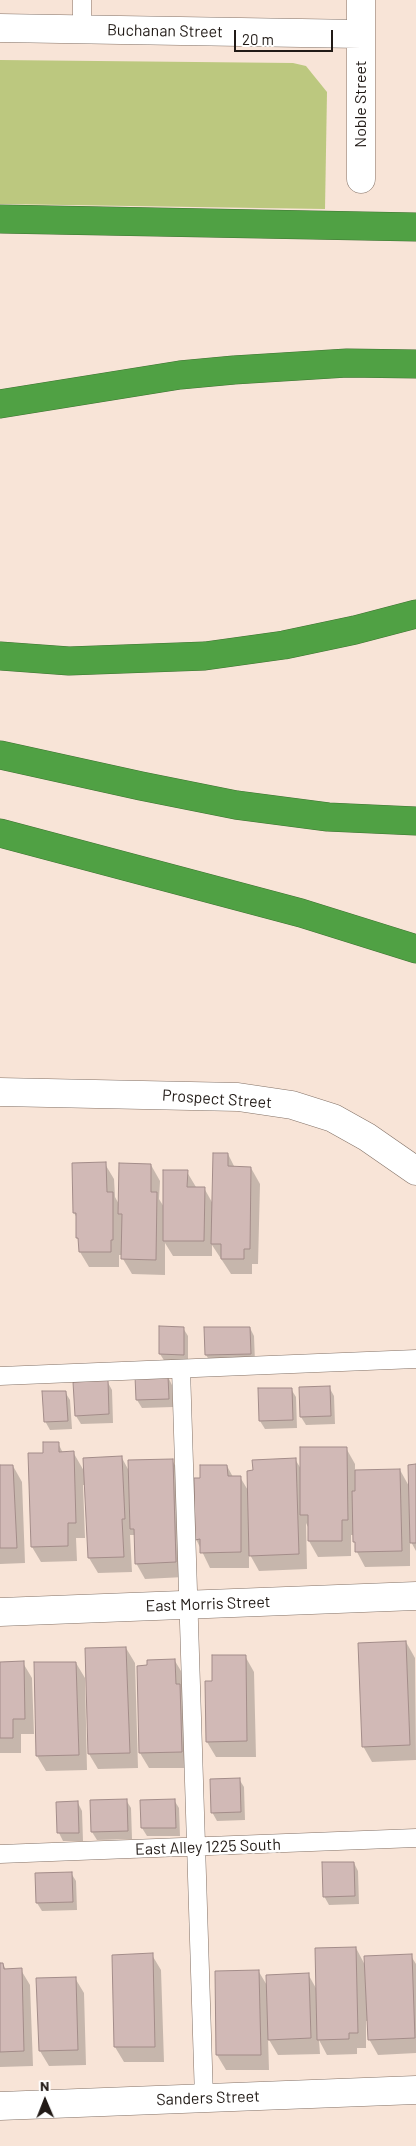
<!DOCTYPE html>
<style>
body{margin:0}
#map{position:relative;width:416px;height:2146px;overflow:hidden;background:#f8e4d7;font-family:Barlow,sans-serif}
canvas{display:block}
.north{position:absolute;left:20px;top:2076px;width:50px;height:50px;-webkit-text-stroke:4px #fff;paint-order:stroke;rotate:359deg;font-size:14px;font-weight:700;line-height:20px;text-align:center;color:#211a16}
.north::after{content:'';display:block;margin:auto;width:18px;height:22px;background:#211a16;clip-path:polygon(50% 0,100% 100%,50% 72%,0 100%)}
.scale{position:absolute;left:234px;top:30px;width:99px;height:22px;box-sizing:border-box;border:2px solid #211a16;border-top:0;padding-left:6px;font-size:15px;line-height:18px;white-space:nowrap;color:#211a16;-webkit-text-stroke:4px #fff;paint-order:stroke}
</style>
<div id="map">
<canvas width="416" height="2146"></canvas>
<div class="north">N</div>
<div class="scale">20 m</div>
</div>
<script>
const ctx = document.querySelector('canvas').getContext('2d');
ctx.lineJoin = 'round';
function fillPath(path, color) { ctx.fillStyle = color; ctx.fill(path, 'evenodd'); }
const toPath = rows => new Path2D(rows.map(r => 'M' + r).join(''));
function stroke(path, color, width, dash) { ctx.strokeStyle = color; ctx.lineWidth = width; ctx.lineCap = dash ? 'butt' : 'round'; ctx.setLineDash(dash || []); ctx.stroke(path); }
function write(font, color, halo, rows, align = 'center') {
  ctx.font = font + ' Barlow,sans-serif'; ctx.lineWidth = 5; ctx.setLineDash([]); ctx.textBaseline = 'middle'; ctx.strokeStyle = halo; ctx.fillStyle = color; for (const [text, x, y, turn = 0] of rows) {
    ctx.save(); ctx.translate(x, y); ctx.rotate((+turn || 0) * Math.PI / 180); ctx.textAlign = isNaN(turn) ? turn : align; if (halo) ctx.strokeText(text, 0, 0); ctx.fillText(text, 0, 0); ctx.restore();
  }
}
const green = toPath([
 [0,60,293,63,306,66,327,92,325,209,0,204]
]);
const shadow = toPath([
 [228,1154,235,1168,251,1168,260,1184,258,1264,252,1264,252,1274,231,1274,212,1245,212,1256,173,1256,165,1243,165,1275,132,1274,123,1259,123,1255,119,1255,119,1267,89,1267,80,1252,80,1242,77,1238,77,1218,74,1213,105,1164,114,1179,115,1197,120,1206,151,1165,160,1181,159,1199,164,1207,187,1172,196,1187,204,1188,213,1204],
 [160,1328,183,1328,188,1336,188,1363,165,1362,160,1354],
 [250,1328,254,1336,255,1362,211,1363,206,1355],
 [136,1377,168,1377,172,1385,173,1407,142,1408,137,1400],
 [107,1381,112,1390,113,1423,81,1424,76,1416],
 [329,1387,334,1396,335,1424,306,1425,301,1417],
 [291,1389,296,1397,297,1428,265,1429,260,1421],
 [65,1392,70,1400,72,1429,50,1430,45,1421],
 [58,1443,63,1453,73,1452,84,1471,122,1458,129,1471,172,1460,181,1476,184,1577,145,1579,136,1563,135,1535,130,1535,132,1572,98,1573,89,1558,85,1485,83,1485,85,1538,76,1538,77,1561,41,1562,32,1547,29,1454,44,1454],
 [346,1448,355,1464,355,1471,400,1470,410,1488,416,1466,416,1551,410,1540,410,1566,365,1567,357,1552,354,1535,351,1535,351,1556,318,1557,309,1541,309,1529,306,1523,307,1569,259,1571,249,1553,249,1568,210,1568,196,1539,201,1479,227,1466,233,1477,240,1477,249,1492,295,1459,301,1469],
 [13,1466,22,1482,25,1563,0,1564,0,1467],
 [406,1642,415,1658,416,1760,372,1762,363,1746],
 [126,1648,135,1663,138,1768,98,1769,89,1754],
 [245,1656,254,1672,256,1757,216,1757,207,1742,213,1682],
 [175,1661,184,1676,190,1768,149,1768,140,1753],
 [0,1663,23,1663,32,1678,34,1734,21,1734,21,1753,0,1753],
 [76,1663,85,1678,87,1770,46,1771,37,1756],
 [239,1779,244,1787,245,1820,217,1821,212,1812],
 [126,1800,131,1808,132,1839,97,1840,92,1832,92,1801],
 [174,1800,179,1808,180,1836,147,1836,142,1828],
 [78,1803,82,1811,83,1841,63,1841,59,1833],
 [354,1863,358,1871,359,1904,329,1905,324,1896],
 [71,1873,76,1881,77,1910,42,1911,37,1903,37,1874],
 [356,1948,366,1967,411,1956,416,1964,416,2053,378,2055,369,2039,368,2021,366,2021,366,2048,357,2048,357,2054,327,2055,319,2040,320,2054,278,2055,268,2038,269,2070,226,2070,217,2055,216,1972,259,1972,268,1987,308,1974,317,1990],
 [152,1955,161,1970,164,2062,124,2062,115,2047],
 [3,1964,6,1970,21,1970,30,1985,33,2066,0,2067,0,1965],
 [75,1978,84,1993,86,2065,49,2066,40,2051,38,1979]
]);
const building = toPath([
 [213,1153,228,1153,228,1166,251,1167,250,1249,244,1249,244,1259,221,1259,221,1244,211,1244,213,1153],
 [106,1162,107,1192,113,1192,113,1240,111,1240,111,1252,79,1252,78,1238,76,1238,76,1213,73,1213,72,1163,106,1162],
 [119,1163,151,1164,151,1192,157,1192,156,1260,121,1259,122,1214,118,1214,119,1163],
 [163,1170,188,1170,187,1187,205,1187,204,1241,163,1241,163,1170],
 [159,1326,184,1327,184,1355,159,1354,159,1326],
 [204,1327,250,1327,251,1354,205,1355,204,1327],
 [135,1376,168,1376,169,1399,136,1400,135,1376],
 [108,1380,109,1414,75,1416,73,1382,108,1380],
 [330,1386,331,1416,300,1417,299,1387,330,1386],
 [258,1388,292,1388,293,1420,259,1421,258,1388],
 [42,1391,66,1391,68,1421,44,1422,42,1391],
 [43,1442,59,1442,59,1452,74,1451,76,1523,68,1523,68,1546,31,1547,28,1453,43,1453,43,1442],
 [300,1447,347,1447,348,1520,342,1520,342,1541,308,1541,308,1515,300,1515,300,1447],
 [122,1456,125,1519,122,1519,124,1557,88,1558,83,1458,122,1456],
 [296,1458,299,1554,249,1556,247,1471,253,1470,252,1460,296,1458],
 [173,1459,176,1562,135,1564,134,1529,130,1529,128,1460,173,1459],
 [416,1464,416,1543,410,1543,408,1465,416,1464],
 [0,1465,13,1465,17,1548,0,1548,0,1465],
 [200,1465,227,1465,228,1476,241,1476,241,1552,200,1553,200,1539,195,1540,194,1478,200,1478,200,1465],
 [400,1469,402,1551,355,1552,355,1542,353,1542,352,1491,355,1491,355,1470,400,1469],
 [406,1641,410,1745,362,1747,358,1643,406,1641],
 [126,1647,130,1753,88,1754,85,1648,126,1647],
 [212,1655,246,1655,247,1741,206,1742,205,1681,212,1681,212,1655],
 [175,1659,176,1684,180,1684,182,1752,139,1753,137,1666,147,1665,147,1660,175,1659],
 [24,1661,25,1719,13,1719,13,1738,0,1738,0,1662,24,1661],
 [34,1662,76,1662,79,1755,36,1756,34,1662],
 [240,1778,241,1812,211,1813,210,1779,240,1778],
 [127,1799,128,1831,91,1832,90,1800,127,1799],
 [175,1799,176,1828,141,1828,140,1800,175,1799],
 [78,1801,79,1833,57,1833,56,1802,78,1801],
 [322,1862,354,1862,355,1896,323,1897,322,1862],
 [72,1872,73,1902,36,1903,35,1873,72,1872],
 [356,1947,358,2033,349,2033,349,2039,317,2040,315,1948,356,1947],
 [153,1953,155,2047,114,2047,112,1955,153,1953],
 [412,1954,415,2038,368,2040,364,1956,412,1954],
 [0,1963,3,1963,4,1969,22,1968,24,2051,0,2052,0,1963],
 [259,1970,261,2055,216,2055,215,1971,259,1970],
 [309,1973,311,2038,268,2040,266,1975,309,1973],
 [76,1977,78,2050,39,2051,36,1978,76,1977]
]);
const service = toPath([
 [82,30,82,0],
 [181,1369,204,2098],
 [0,1376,416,1359],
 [0,1854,416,1838]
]);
const minor = toPath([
 [0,28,361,34],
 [361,179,361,0],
 [0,2106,416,2090]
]);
const secondary = toPath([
 [0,1092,238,1097,292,1105,333,1118,367,1137,416,1171],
 [0,1612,416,1596]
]);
const motorway = toPath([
 [0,219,416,227],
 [0,404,180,375,234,370,347,363,416,364],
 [0,656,69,661,205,656,284,645,355,630,416,614],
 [0,755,141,786,236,805,328,817,416,821],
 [0,833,301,913,416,949]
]);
const streetNames = [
 ["Buchanan Street",165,31,1],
 ["Noble Street",361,104,-90],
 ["Prospect Street",217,1099,4],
 ["East Morris Street",208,1604,-2],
 ["East Alley 1225 South",208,1847,-2],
 ["Sanders Street",208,2098,-2]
];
fillPath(green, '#bcc87f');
fillPath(shadow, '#0003');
fillPath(building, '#d1b9b6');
stroke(building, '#a38c89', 1);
stroke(service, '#837166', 19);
stroke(minor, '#837166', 29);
stroke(secondary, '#837166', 29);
stroke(motorway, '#407234', 29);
stroke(service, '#fff', 18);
stroke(minor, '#fff', 28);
stroke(secondary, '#fff', 28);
stroke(motorway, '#50a144', 28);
write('16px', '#211a16', '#fff', streetNames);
</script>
